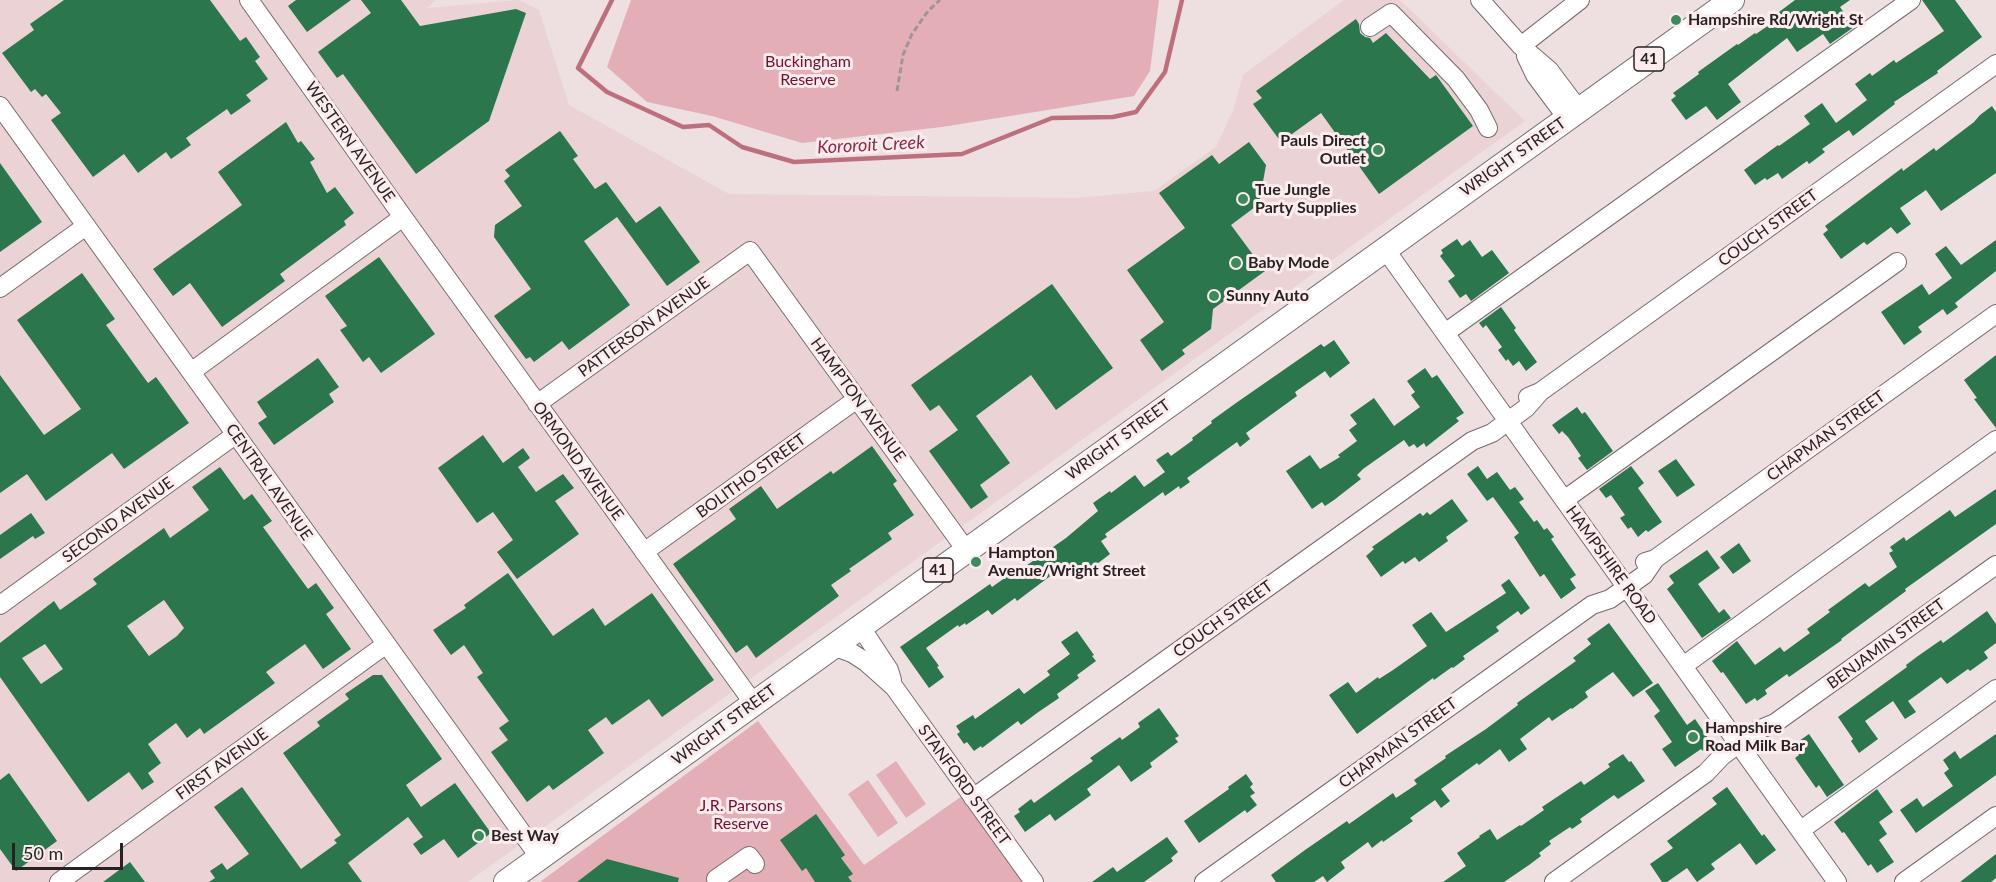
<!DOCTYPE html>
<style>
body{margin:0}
#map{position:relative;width:1996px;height:882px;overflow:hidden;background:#eedfe1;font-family:Lato,sans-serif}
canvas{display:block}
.scale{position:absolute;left:12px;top:843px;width:111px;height:27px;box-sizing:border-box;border:3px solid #282223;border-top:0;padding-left:8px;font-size:18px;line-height:21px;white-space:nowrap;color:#282223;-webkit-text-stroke:4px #fcecee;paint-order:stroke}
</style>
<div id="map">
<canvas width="1996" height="882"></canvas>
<div class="scale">50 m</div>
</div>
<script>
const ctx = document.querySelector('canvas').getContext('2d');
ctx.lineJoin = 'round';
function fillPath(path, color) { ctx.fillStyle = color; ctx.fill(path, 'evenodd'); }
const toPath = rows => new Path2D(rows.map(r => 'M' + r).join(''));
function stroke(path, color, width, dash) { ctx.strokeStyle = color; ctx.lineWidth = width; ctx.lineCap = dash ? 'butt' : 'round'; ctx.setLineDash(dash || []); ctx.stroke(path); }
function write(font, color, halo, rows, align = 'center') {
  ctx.font = font + ' Lato,sans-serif'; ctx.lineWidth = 6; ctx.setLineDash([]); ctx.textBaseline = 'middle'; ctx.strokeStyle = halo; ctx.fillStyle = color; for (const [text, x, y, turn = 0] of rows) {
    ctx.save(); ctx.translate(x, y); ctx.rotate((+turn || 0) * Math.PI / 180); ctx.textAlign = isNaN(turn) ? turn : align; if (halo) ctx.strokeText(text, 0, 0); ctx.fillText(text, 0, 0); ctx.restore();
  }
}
const built = toPath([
 [0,0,436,0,427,8,519,0,539,10,569,105,729,194,1075,198,1154,191,1216,147,1234,108,1243,75,1344,0,1400,0,1525,121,468,882,0,882]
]);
const green = toPath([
 [631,0,1159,0,1150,71,1134,96,942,127,802,143,712,116,647,102,607,67],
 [758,721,864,865,962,796,1024,882,540,882],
 [896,761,926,804,906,818,876,775],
 [868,780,898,823,878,837,848,794]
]);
const stream = toPath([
 [612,0,578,68,607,92,683,127,709,125,742,147,794,162,962,154,1052,118,1113,117,1136,112,1165,72,1182,0]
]);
const building = toPath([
 [64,0,210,0,240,41,246,37,260,57,255,61,268,79,246,95,251,101,231,115,227,109,186,138,191,145,171,159,166,152,138,173,124,154,93,177,51,120,61,113,46,94,42,97,35,89,31,92,2,53,34,30,30,24],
 [296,0,351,0,307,32,288,6],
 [361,0,401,0,420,26,516,9,526,13,489,121,416,174,343,74,337,78,318,52,371,13],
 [1795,0,1850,0,1840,7,1854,27,1830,44,1823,34,1797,52,1787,38,1728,84,1741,102,1717,120,1706,106,1686,120,1671,100,1676,96,1673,93,1699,74,1698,72,1737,44,1738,45,1755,33,1756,34,1782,16,1779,12],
 [1922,0,1955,0,1982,37,1937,71,1938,73,1894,102,1895,104,1853,136,1849,130,1822,149,1825,152,1809,164,1807,161,1782,179,1778,173,1767,180,1765,178,1755,185,1744,170,1778,145,1779,146,1810,124,1804,116,1822,103,1836,123,1867,100,1855,84,1870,73,1872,76,1894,60,1896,63,1944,31],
 [1356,19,1359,24,1360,33,1365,37,1370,38,1373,43,1386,33,1430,79,1436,75,1473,126,1379,194,1321,113,1281,142,1253,104,1262,98,1256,91],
 [1992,106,1996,112,1996,173,1941,211,1926,190,1900,208,1911,224,1897,234,1891,227,1867,245,1864,242,1841,259,1823,234,1828,230,1825,226,1902,168,1903,171,1934,148,1936,151,1974,122,1980,115],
 [286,122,298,143,301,141,315,159,310,162,327,193,335,187,354,213,344,221,346,225,280,274,285,281,222,327,190,283,173,296,153,269,242,205,218,172],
 [560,131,578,156,573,159,595,189,606,182,636,223,660,206,700,262,667,286,617,217,584,241,630,305,569,350,562,341,534,362,530,357,526,359,494,316,531,289,494,237,495,225,522,206,504,181,510,176,505,170],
 [1249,142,1266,165,1259,204,1231,225,1265,271,1213,309,1211,329,1182,350,1185,354,1162,371,1140,340,1164,322,1127,270,1185,228,1159,193,1212,155,1219,164],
 [0,163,42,222,0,252],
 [1457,239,1462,246,1470,240,1482,257,1492,250,1509,273,1471,301,1466,294,1460,298,1448,281,1455,276,1440,256,1443,253,1441,250],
 [1996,240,1996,271,1955,303,1958,307,1947,315,1943,309,1918,327,1922,332,1904,345,1881,312,1922,284,1929,295,1952,278,1935,254,1946,246,1961,265],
 [379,257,435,334,381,373,369,357,363,362,340,330,347,326,325,296],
 [82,273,115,319,106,325,148,383,156,377,189,423,124,469,112,453,46,501,27,474,0,493,0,375,44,435,81,409,17,320],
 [1052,284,1113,368,1056,410,1031,375,976,416,1010,463,980,485,988,497,971,509,929,451,958,430,939,405,930,411,911,385],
 [1501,307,1516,328,1514,330,1537,362,1526,371,1519,361,1513,366,1508,359,1506,361,1498,350,1502,347,1486,325,1483,328,1479,323],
 [1334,340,1350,363,1330,378,1325,371,1295,392,1297,396,1246,433,1250,439,1240,447,1237,442,1187,478,1190,482,1180,489,1179,486,1165,496,1163,492,1105,534,1107,537,1101,541,1110,554,1097,564,1099,567,1085,577,1075,563,1068,569,1065,565,1017,601,1015,598,992,615,988,610,966,625,965,623,959,627,958,625,926,648,939,666,937,667,944,677,929,688,900,647,990,584,992,587,1009,575,1010,577,1066,538,1098,511,1093,503,1110,491,1111,493,1135,475,1144,487,1165,472,1156,460,1168,452,1171,456,1193,440,1192,438,1212,423,1211,421,1236,403,1321,344,1324,347],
 [1996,355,1996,428,1974,399,1977,398,1964,380],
 [318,358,339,387,329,394,334,402,274,445,258,423,267,417,257,402],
 [1425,368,1432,378,1437,375,1464,413,1456,418,1459,421,1426,447,1424,443,1417,448,1414,444,1409,447,1404,440,1363,469,1357,475,1361,479,1334,500,1325,506,1322,502,1312,509,1286,471,1310,455,1320,469,1340,457,1338,455,1357,441,1349,430,1357,424,1350,415,1374,398,1394,426,1420,407,1411,395,1415,392,1407,381],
 [1577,407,1582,414,1585,412,1613,451,1587,470,1578,458,1581,456,1568,437,1562,431,1559,434,1552,425],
 [483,435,503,463,523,448,530,458,518,467,536,492,563,474,574,488,555,501,579,534,517,579,497,552,513,540,493,512,477,523,438,468],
 [872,446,897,481,893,484,914,515,888,533,892,539,849,569,851,571,831,585,839,596,756,658,747,645,736,653,673,564,736,519,729,509,761,486,777,509,831,471,833,474],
 [1676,459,1695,485,1677,497,1658,471],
 [1478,466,1487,479,1497,472,1510,490,1515,487,1524,499,1519,502,1534,522,1537,520,1544,530,1547,528,1554,537,1551,539,1576,575,1570,579,1576,588,1561,599,1544,574,1540,577,1514,537,1519,533,1493,497,1487,501,1467,474],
 [1631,466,1644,483,1638,488,1662,522,1648,532,1646,530,1638,537,1631,527,1628,529,1620,518,1625,515,1611,495,1606,498,1599,489],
 [220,467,244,500,252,494,272,521,263,527,308,589,316,583,334,608,326,614,351,649,323,669,305,644,266,672,275,683,204,734,200,728,187,738,176,723,148,744,161,763,148,773,154,782,142,790,129,772,88,802,0,677,0,643,54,601,60,610,97,584,93,579,164,528,170,538,209,510,192,487],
 [164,600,184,628,177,636,149,656,127,626],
 [45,644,63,669,41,684,22,658],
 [1996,489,1996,524,1905,589,1906,591,1841,639,1842,640,1789,677,1787,674,1765,690,1767,694,1757,701,1755,698,1746,704,1723,672,1721,673,1712,661,1737,641,1755,665,1780,647,1784,652,1810,633,1807,629,1830,612,1828,610,1865,583,1869,587,1897,567,1889,553,1893,551,1890,547,1904,537,1906,541,1950,510,1955,517],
 [1452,499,1468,521,1446,537,1448,541,1419,562,1415,557,1405,564,1403,561,1381,577,1366,556,1374,549,1372,547,1420,513,1423,516,1427,512,1430,515],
 [31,513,45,533,35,539,33,536,0,559,0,535],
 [1739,543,1751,561,1733,574,1720,557],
 [1707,550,1720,568,1698,584,1719,613,1724,609,1731,618,1702,638,1667,589,1674,583,1669,576],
 [508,573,553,636,593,608,605,626,652,593,714,680,662,717,649,699,612,725,606,717,588,730,604,753,553,790,549,785,527,802,491,752,508,740,499,728,509,721,477,677,483,673,464,645,451,655,433,630,466,608,464,605],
 [1509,579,1530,608,1521,615,1518,611,1496,627,1499,631,1463,656,1465,659,1453,668,1452,667,1434,680,1433,678,1357,734,1329,695,1348,682,1356,693,1378,677,1379,679,1393,670,1427,646,1412,625,1431,612,1446,632,1506,593,1501,585],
 [1987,611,1996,624,1996,643,1984,652,1988,658,1970,671,1968,669,1947,684,1941,677,1915,696,1908,701,1916,712,1905,719,1893,701,1865,721,1878,739,1859,753,1851,741,1853,739,1838,717,1907,667,1906,665,1918,656,1941,640,1943,643],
 [1609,623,1653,683,1633,697,1613,672,1585,692,1588,697,1572,709,1571,708,1552,721,1549,717,1520,739,1527,749,1509,762,1500,749,1479,765,1477,763,1441,789,1450,801,1441,808,1435,800,1410,818,1413,821,1383,842,1382,840,1372,848,1368,842,1341,862,1345,868,1327,882,1323,876,1314,882,1276,882,1271,875,1305,850,1347,821,1349,824,1393,793,1396,798,1417,784,1414,780,1446,758,1445,756,1486,729,1518,705,1517,703,1576,661,1573,658,1591,644,1587,639],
 [1077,631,1094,655,1092,656,1096,661,1077,675,1079,678,1057,694,1059,698,1037,713,1021,725,1018,721,982,748,981,746,974,751,967,742,964,744,957,734,960,732,956,726,973,715,975,719,1019,688,1024,694,1050,675,1047,671,1070,654,1061,642],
 [373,675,382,675,442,759,406,785,421,807,455,783,491,833,458,858,444,839,421,855,413,844,423,837,408,817,348,863,362,882,209,882,215,878,210,871,222,863,227,870,249,854,214,807,242,787,301,869,337,843,334,840,341,835,283,753,320,726,317,722,349,699,345,694],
 [1658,683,1687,725,1695,719,1712,744,1703,751,1701,749,1675,767,1662,749,1672,742,1654,716,1660,711,1645,691],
 [1159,708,1179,736,1175,738,1178,742,1150,763,1152,767,1131,782,1119,765,1087,789,1091,795,1055,821,1050,814,1025,832,1014,816,1020,812,1018,809,1031,799,1034,803,1070,777,1093,761,1090,758,1120,737,1122,740,1140,727,1138,723],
 [1809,734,1844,785,1827,797,1819,785,1816,788,1795,758,1799,755,1794,748,1800,743,1799,741],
 [1996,734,1996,775,1916,833,1900,810,1917,798,1923,807,1953,786,1944,773,1949,769,1943,760,1955,751,1960,759],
 [1623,754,1629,762,1631,761,1645,781,1618,799,1614,795,1580,819,1582,822,1572,829,1570,827,1549,841,1551,844,1539,853,1541,856,1529,865,1504,882,1443,882,1466,866,1457,853,1480,837,1479,836,1490,829,1497,840,1520,825,1521,826,1544,810,1542,807,1581,781,1584,785,1610,767,1608,764],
 [9,773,57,841,16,871,0,849,0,780],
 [1246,774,1253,784,1250,787,1255,793,1250,796,1257,805,1247,813,1245,810,1199,843,1184,821,1229,789,1228,787],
 [1727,787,1762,836,1764,834,1776,850,1756,865,1740,843,1711,864,1715,869,1697,882,1687,868,1667,882,1662,882,1650,864,1673,848,1667,841,1717,804,1712,798],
 [1877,789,1893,812,1879,822,1887,834,1879,840,1894,862,1877,873,1871,864,1868,866,1844,832,1842,833,1834,822],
 [816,814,845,855,841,858,853,874,848,877,852,882,815,882,806,868,802,871,780,840],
 [1167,837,1178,852,1171,858,1173,861,1144,882,1092,882,1113,867,1117,872],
 [1996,854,1996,878,1991,882,1960,882],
 [607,859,679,878,678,882,577,882],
 [130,862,145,882,103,882]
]);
const path = toPath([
 [897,91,903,55,912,34,928,11,940,0]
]);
const minor = toPath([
 [1480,0,1521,46,1549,70,1579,110],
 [1370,27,1391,13,1456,79,1479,110,1488,128],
 [1521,46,1580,0],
 [1526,56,1535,75,1567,118],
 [0,106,540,858],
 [403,217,754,704],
 [1385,249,1837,882],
 [0,288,86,226],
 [1445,333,1911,0],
 [191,372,403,217,249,0],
 [1528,397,1540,392,1996,64],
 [537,404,750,251,966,550],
 [1564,500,1897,262],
 [644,552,857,399],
 [1645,562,1655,559,1996,314],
 [0,605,235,435],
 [860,626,889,670,892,680],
 [833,646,852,653,866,662,894,687,1034,882],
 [1683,666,1996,440],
 [973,798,1472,441,1492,433,1526,408,1540,392],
 [1801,830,1996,689],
 [59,882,385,645],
 [718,882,716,879,749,856,755,864],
 [1204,882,1592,605,1610,599,1644,575,1655,559],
 [1554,882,1706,773,1722,756,1756,731,1775,723,1996,565],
 [1904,882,1996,816]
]);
const major = toPath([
 [506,882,1732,0]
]);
const markers = [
 [1676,20,6,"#3b8b5c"],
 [1378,150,6,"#3b8b5c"],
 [1243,199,6,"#3b8b5c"],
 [1236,263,6,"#3b8b5c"],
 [1214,296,6,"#3b8b5c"],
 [976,562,6,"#3b8b5c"],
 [1693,737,6,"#3b8b5c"],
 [479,836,6,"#3b8b5c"]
];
const shields = [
 [1649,59,30],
 [938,570,30]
];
const shieldNames = [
 ["41",1649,59],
 ["41",938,570]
];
const poiNames = [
 ["Hampshire Rd/Wright St",1688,20],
 ["Pauls Direct",1366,141,"right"],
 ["Outlet",1366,159,"right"],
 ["Tue Jungle",1255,190],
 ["Party Supplies",1255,208],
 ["Baby Mode",1248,263],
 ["Sunny Auto",1226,296],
 ["Hampton",988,553],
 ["Avenue/Wright Street",988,571],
 ["Hampshire",1705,728],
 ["Road Milk Bar",1705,746],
 ["Best Way",491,836]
];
const parkNames = [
 ["Buckingham",808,62],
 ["Reserve",808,80],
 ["J.R. Parsons",741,806],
 ["Reserve",741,824]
];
const streetNames = [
 ["WESTERN AVENUE",350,142,55],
 ["WRIGHT STREET",1513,157,-35],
 ["COUCH STREET",1768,228,-36],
 ["PATTERSON AVENUE",644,327,-36],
 ["HAMPTON AVENUE",858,400,54],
 ["CHAPMAN STREET",1826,436,-36],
 ["WRIGHT STREET",1118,440,-36],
 ["ORMOND AVENUE",578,461,54],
 ["BOLITHO STREET",751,476,-36],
 ["CENTRAL AVENUE",269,482,55],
 ["SECOND AVENUE",118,520,-36],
 ["HAMPSHIRE ROAD",1611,565,54],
 ["COUCH STREET",1223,619,-36],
 ["BENJAMIN STREET",1886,644,-36],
 ["WRIGHT STREET",724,725,-36],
 ["CHAPMAN STREET",1398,743,-36],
 ["FIRST AVENUE",222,764,-36],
 ["STANFORD STREET",964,785,54]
];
const waterNames = [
 ["Kororoit Creek",871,145,-3]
];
fillPath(built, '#ead2d5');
fillPath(green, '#e4aeb7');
stroke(stream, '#be6f7e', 4.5);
fillPath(building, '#2b764c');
stroke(minor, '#796b6d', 20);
stroke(major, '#796b6d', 26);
stroke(path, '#a09496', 3, [6, 3]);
stroke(minor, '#fff', 18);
stroke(major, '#fff', 24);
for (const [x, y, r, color] of markers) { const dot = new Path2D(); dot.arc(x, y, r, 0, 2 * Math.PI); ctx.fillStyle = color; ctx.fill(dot); stroke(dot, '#fcecee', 2); }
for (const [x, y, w] of shields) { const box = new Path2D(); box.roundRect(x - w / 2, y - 12, w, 24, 4.5); ctx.fillStyle = '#fcecee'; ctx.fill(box); stroke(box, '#282223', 1.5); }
write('bold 15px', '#282223', null, shieldNames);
write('bold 16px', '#282223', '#fcecee', poiNames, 'left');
write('16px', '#700e2f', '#fcecee', parkNames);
write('16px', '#282223', '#fcecee', streetNames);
write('italic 18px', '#8b2b45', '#fcecee', waterNames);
</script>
